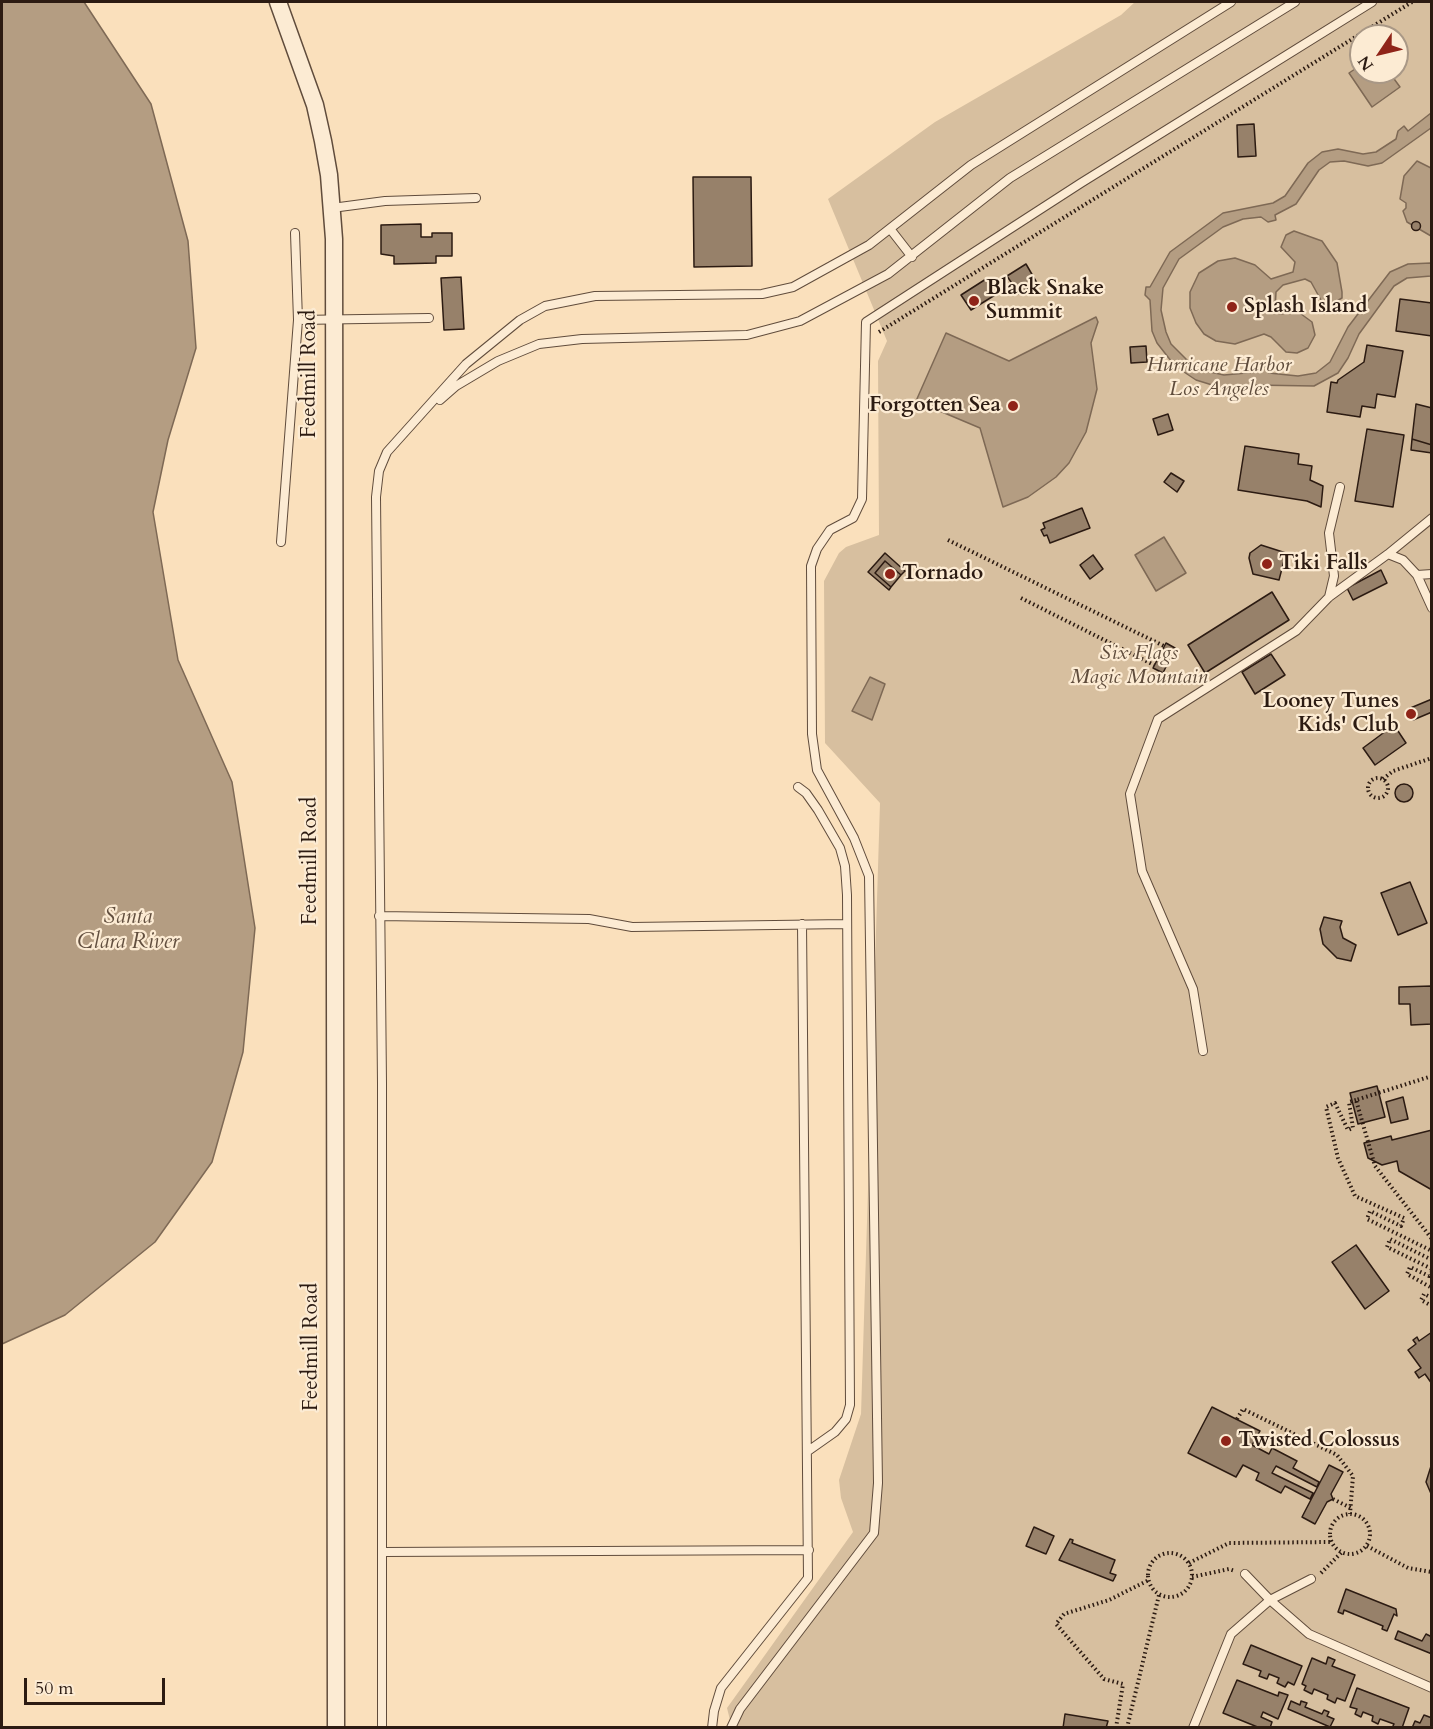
<!DOCTYPE html>
<style>
body{margin:0}
#map{position:relative;width:1433px;height:1729px;overflow:hidden;background:#fae0bc;font-family:Cardo,serif}
canvas{display:block}
.frame{position:absolute;inset:0;border:3px solid #2c1b12;pointer-events:none}
.north{position:absolute;left:1349px;top:24px;width:60px;height:60px;box-sizing:border-box;background:#fcebd3;border:2px solid #a99886;border-radius:50%;rotate:235deg;font-size:16px;font-weight:700;line-height:24px;text-align:center;color:#2c1b12}
.north::after{content:'';display:block;margin:auto;width:21px;height:27px;background:#8f2418;clip-path:polygon(50% 0,100% 100%,50% 72%,0 100%)}
.scale{position:absolute;left:24px;top:1678px;width:141px;height:27px;box-sizing:border-box;border:3px solid #2c1b12;border-top:0;padding-left:8px;font-size:18px;line-height:21px;white-space:nowrap;color:#2c1b12;-webkit-text-stroke:4px #fcebd3;paint-order:stroke}
</style>
<div id="map">
<canvas width="1433" height="1729"></canvas>
<div class="frame"></div>
<div class="north">N</div>
<div class="scale">50 m</div>
</div>
<script>
const ctx = document.querySelector('canvas').getContext('2d');
ctx.lineJoin = 'round';
function fillPath(path, color) { ctx.fillStyle = color; ctx.fill(path, 'evenodd'); }
const toPath = rows => new Path2D(rows.map(r => 'M' + r).join(''));
function stroke(path, color, width, dash) { ctx.strokeStyle = color; ctx.lineWidth = width; ctx.lineCap = dash ? 'butt' : 'round'; ctx.setLineDash(dash || []); ctx.stroke(path); }
function write(font, color, halo, rows, align = 'center') {
  ctx.font = font + ' Cardo,serif'; ctx.lineWidth = 4.5; ctx.setLineDash([]); ctx.textBaseline = 'middle'; ctx.strokeStyle = halo; ctx.fillStyle = color; for (const [text, x, y, turn = 0] of rows) {
    ctx.save(); ctx.translate(x, y); ctx.rotate((+turn || 0) * Math.PI / 180); ctx.textAlign = isNaN(turn) ? turn : align; if (halo) ctx.strokeText(text, 0, 0); ctx.fillText(text, 0, 0); ctx.restore();
  }
}
const green = toPath([
 [1135,2,1431,2,1431,1727,732,1728,727,1708,853,1532,841,1498,839,1480,861,1414,880,803,825,743,824,581,839,553,846,547,879,535,878,361,887,341,828,199,935,122,1121,15],
 [1361,36,1397,36,1397,72,1361,72]
]);
const water = toPath([
 [2,2,84,2,151,104,188,241,196,348,168,440,153,512,178,660,232,782,255,928,243,1052,212,1162,155,1242,65,1315,2,1344,2,2],
 [1361,65,1361,72,1389,72,1400,87,1372,107,1349,73,1361,65],
 [1431,113,1431,128,1382,163,1368,166,1344,161,1330,162,1319,170,1296,204,1275,215,1276,220,1268,222,1261,217,1243,219,1223,227,1179,259,1163,288,1161,310,1166,332,1171,344,1190,363,1201,370,1224,375,1257,372,1257,367,1266,367,1269,373,1298,376,1316,373,1330,362,1348,327,1390,272,1408,264,1431,263,1431,276,1407,278,1394,286,1359,334,1348,358,1338,373,1314,386,1253,385,1222,388,1196,380,1175,366,1157,343,1152,331,1150,300,1145,295,1146,287,1150,287,1170,252,1223,213,1273,203,1285,196,1308,163,1322,152,1338,149,1363,154,1376,152,1396,139,1398,131,1404,126,1408,131,1431,113],
 [1417,161,1431,168,1431,236,1407,222,1403,211,1406,208,1406,203,1400,199,1404,176,1417,161],
 [1294,231,1322,241,1337,263,1342,292,1342,298,1335,302,1322,302,1311,282,1305,279,1283,285,1276,292,1275,311,1281,314,1297,311,1312,322,1315,335,1308,348,1297,353,1286,352,1271,337,1264,334,1235,344,1216,341,1204,334,1196,323,1190,308,1190,292,1199,273,1218,261,1235,258,1255,265,1271,279,1293,272,1295,262,1281,247,1286,235,1294,231],
 [1096,317,1098,322,1091,343,1097,389,1086,432,1069,463,1056,477,1028,497,1003,507,980,428,916,401,946,333,1009,361,1096,317],
 [1164,537,1186,573,1156,591,1135,555,1164,537],
 [870,677,885,684,872,720,852,711,870,677]
]);
const building = toPath([
 [1254,124,1256,156,1238,157,1237,125,1254,124],
 [693,177,751,177,752,266,694,267,693,177],
 '1411.5 226a4.5 4.5 0 1 1 9 0a4.5 4.5 0 1 1-9 0Z',
 [421,224,421,237,432,237,432,233,452,233,452,256,436,256,436,263,394,264,394,256,381,254,381,225,421,224],
 [1026,264,1037,283,1019,294,1007,276,1026,264],
 [461,277,464,329,444,330,441,278,461,277],
 [986,279,995,295,971,310,961,295,986,279],
 [1400,299,1432,303,1432,336,1396,331,1400,299],
 [1367,345,1403,351,1395,397,1377,394,1375,408,1362,406,1360,417,1327,412,1331,382,1337,383,1338,380,1364,362,1367,345],
 [1146,346,1147,362,1131,363,1130,347,1146,346],
 [1416,404,1432,408,1432,445,1412,439,1416,404],
 [1168,414,1173,430,1158,435,1153,419,1168,414],
 [1367,429,1404,435,1393,507,1355,501,1367,429],
 [1412,439,1432,445,1432,453,1411,450,1412,439],
 [1245,446,1299,454,1298,464,1312,466,1310,480,1323,486,1321,507,1307,501,1238,490,1245,446],
 [1171,473,1184,481,1177,492,1164,482,1171,473],
 [1082,508,1090,528,1050,543,1047,535,1044,536,1041,530,1045,528,1043,523,1082,508],
 [1261,545,1286,553,1279,580,1253,574,1249,558,1250,553,1261,545],
 [885,553,905,571,901,575,885,561,875,573,891,587,889,590,868,572,885,553],
 [1093,555,1103,569,1090,579,1080,565,1093,555],
 [885,561,901,575,891,587,875,573,885,561],
 [1381,570,1387,583,1353,600,1347,588,1381,570],
 [1272,592,1289,620,1205,673,1188,645,1272,592],
 [1166,643,1175,648,1163,673,1153,668,1166,643],
 [1271,654,1285,675,1255,694,1242,672,1271,654],
 [1432,699,1432,712,1413,720,1408,709,1432,699],
 [1394,725,1406,743,1375,765,1363,748,1394,725],
 '1395 793a9 9 0 1 1 18 0a9 9 0 1 1-18 0Z',
 [1410,882,1427,923,1398,935,1381,893,1410,882],
 [1324,917,1342,921,1340,927,1343,938,1356,945,1351,961,1337,958,1323,944,1320,929,1324,917],
 [1432,986,1432,1024,1411,1025,1410,1004,1399,1004,1399,987,1432,986],
 [1377,1086,1385,1117,1358,1124,1350,1093,1377,1086],
 [1403,1097,1408,1119,1391,1123,1386,1102,1403,1097],
 [1432,1130,1432,1190,1399,1171,1397,1161,1382,1165,1368,1158,1364,1143,1391,1136,1392,1140,1432,1130],
 [1356,1245,1389,1291,1365,1309,1332,1262,1356,1245],
 [1432,1332,1432,1384,1425,1374,1419,1378,1415,1372,1421,1368,1408,1350,1416,1344,1413,1340,1417,1337,1419,1341,1432,1332],
 [1212,1407,1260,1431,1252,1445,1269,1454,1272,1448,1297,1461,1293,1468,1319,1482,1317,1487,1276,1466,1272,1473,1313,1493,1310,1499,1285,1486,1281,1493,1256,1480,1259,1473,1243,1465,1236,1477,1188,1453,1212,1407],
 [1432,1463,1432,1496,1426,1482,1432,1463],
 [1329,1465,1343,1472,1331,1494,1333,1499,1327,1502,1315,1524,1302,1517,1329,1465],
 [1034,1527,1054,1536,1046,1554,1026,1546,1034,1527],
 [1070,1539,1073,1540,1072,1543,1115,1560,1110,1573,1116,1575,1113,1581,1059,1560,1070,1539],
 [1346,1589,1396,1609,1397,1616,1394,1614,1387,1631,1382,1629,1383,1626,1344,1610,1343,1614,1338,1612,1346,1589],
 [1398,1631,1422,1641,1426,1634,1432,1637,1432,1654,1395,1639,1398,1631],
 [1251,1645,1302,1666,1294,1685,1288,1682,1285,1687,1277,1683,1279,1678,1269,1674,1267,1679,1259,1676,1261,1671,1243,1664,1251,1645],
 [1328,1657,1335,1660,1332,1666,1355,1675,1345,1701,1337,1698,1335,1703,1327,1699,1328,1695,1314,1689,1312,1694,1304,1690,1306,1686,1302,1684,1312,1658,1326,1664,1328,1657],
 [1237,1680,1278,1696,1279,1692,1288,1695,1278,1719,1263,1712,1261,1717,1272,1722,1270,1728,1260,1728,1223,1713,1237,1680],
 [1357,1688,1409,1708,1402,1728,1392,1728,1394,1724,1380,1719,1378,1724,1372,1721,1373,1716,1363,1712,1361,1717,1355,1714,1357,1709,1350,1707,1357,1688],
 [1291,1701,1300,1705,1301,1701,1307,1703,1305,1707,1322,1714,1324,1710,1329,1712,1327,1716,1334,1719,1330,1727,1288,1709,1291,1701],
 [1065,1714,1108,1721,1106,1728,1063,1728,1065,1714],
 [1424,1715,1432,1718,1432,1728,1412,1728,1415,1721,1420,1723,1424,1715]
]);
const path = toPath([
 [879,332,1412,2],
 [948,540,1164,646],
 [1021,598,1154,665],
 '1368 788a10 10 0 1 1 20 0a10 10 0 1 1-20 0Z',
 [1383,779,1393,771,1432,758],
 [1432,1076,1356,1100,1375,1166,1432,1239],
 [1356,1100,1349,1102,1353,1128,1348,1130,1335,1103,1326,1107,1338,1158,1355,1196,1404,1218,1401,1226,1370,1211,1367,1219,1432,1251],
 [1432,1260,1390,1239,1387,1247,1432,1269],
 [1432,1272,1429,1276,1410,1267,1407,1274,1432,1288],
 [1432,1298,1424,1294,1421,1300,1432,1306],
 [1237,1419,1243,1409,1337,1455,1353,1476,1350,1514],
 [1333,1499,1351,1508],
 '1330 1534a20 20 0 1 1 40 0a20 20 0 1 1-40 0Z',
 [1367,1546,1408,1568,1432,1572],
 '1148 1575a22 22 0 1 1 44 0a22 22 0 1 1-44 0Z',
 [1189,1563,1229,1543,1332,1542],
 [1321,1573,1342,1552],
 [1192,1577,1229,1569,1235,1571],
 [1116,1728,1123,1684,1104,1679,1056,1624,1064,1614,1109,1600,1149,1580],
 [1127,1728,1159,1595]
]);
const lane = toPath([
 [332,208,385,201,476,198],
 [891,230,912,257],
 [295,233,298,320],
 [440,400,456,386,498,361,539,344,582,339,747,335,800,321,888,274,1010,178,1295,2],
 [281,542,298,320,429,318],
 [1388,554,1432,518],
 [1417,575,1432,574],
 [1329,597,1334,576,1329,533,1340,487],
 [798,787,806,793,818,810,840,848,845,866,847,895,850,1405,846,1419,835,1432,808,1451],
 [379,916,589,919,632,927,846,924],
 [1203,1051,1193,989,1142,871,1130,794,1158,719,1296,631,1329,597,1388,554,1403,560,1417,575,1432,608],
 [382,1552,809,1550],
 [1245,1574,1270,1600,1309,1634,1432,1688],
 [382,1728,382,1083,376,497,379,471,387,452,466,364,520,320,545,306,595,296,762,294,793,287,869,245,971,165,1231,2],
 [712,1728,714,1711,721,1688,808,1578,802,924],
 [731,1728,740,1709,874,1533,878,1483,869,876,854,838,817,770,812,734,811,566,817,549,830,530,853,518,862,499,866,322,1081,183,1372,2],
 [1193,1728,1231,1634,1270,1600,1311,1579]
]);
const street = toPath([
 [278,2,315,105,323,141,329,175,334,239,336,1728]
]);
const markers = [
 [974,301,6,"#8f2418"],
 [1232,307,6,"#8f2418"],
 [1013,406,6,"#8f2418"],
 [1267,564,6,"#8f2418"],
 [890,574,6,"#8f2418"],
 [1411,714,6,"#8f2418"],
 [1226,1441,6,"#8f2418"]
];
const poiNames = [
 ["Black Snake",986,289],
 ["Summit",986,313],
 ["Splash Island",1244,307],
 ["Forgotten Sea",1001,406,"right"],
 ["Tiki Falls",1279,564],
 ["Tornado",902,574],
 ["Looney Tunes",1399,702,"right"],
 ["Kids' Club",1399,726,"right"],
 ["Twisted Colossus",1238,1441]
];
const parkNames = [
 ["Hurricane Harbor",1219,366],
 ["Los Angeles",1219,390],
 ["Six Flags",1139,654],
 ["Magic Mountain",1139,678]
];
const streetNames = [
 ["Feedmill Road",310,374,-90],
 ["Feedmill Road",311,861,-90],
 ["Feedmill Road",312,1347,-90]
];
const waterNames = [
 ["Santa",128,918],
 ["Clara River",128,943]
];
fillPath(green, '#d7bf9f');
fillPath(water, '#b49d82');
stroke(water, '#7e6955', 1.5);
fillPath(building, '#97816a');
stroke(building, '#2c1b12', 1.5);
stroke(lane, '#604c3c', 10);
stroke(street, '#604c3c', 19);
stroke(path, '#2c1b12', 4, [1.5, 3]);
stroke(lane, '#fcebd3', 8);
stroke(street, '#fcebd3', 16);
for (const [x, y, r, color] of markers) { const dot = new Path2D(); dot.arc(x, y, r, 0, 2 * Math.PI); ctx.fillStyle = color; ctx.fill(dot); stroke(dot, '#fcebd3', 2); }
write('bold 21px', '#2c1b12', '#fcebd3', poiNames, 'left');
write('italic 21px', '#5f4c3c', '#fcebd3', parkNames);
write('21px', '#2c1b12', '#fcebd3', streetNames);
write('italic 22px', '#624f3f', '#fcebd3', waterNames);
</script>
